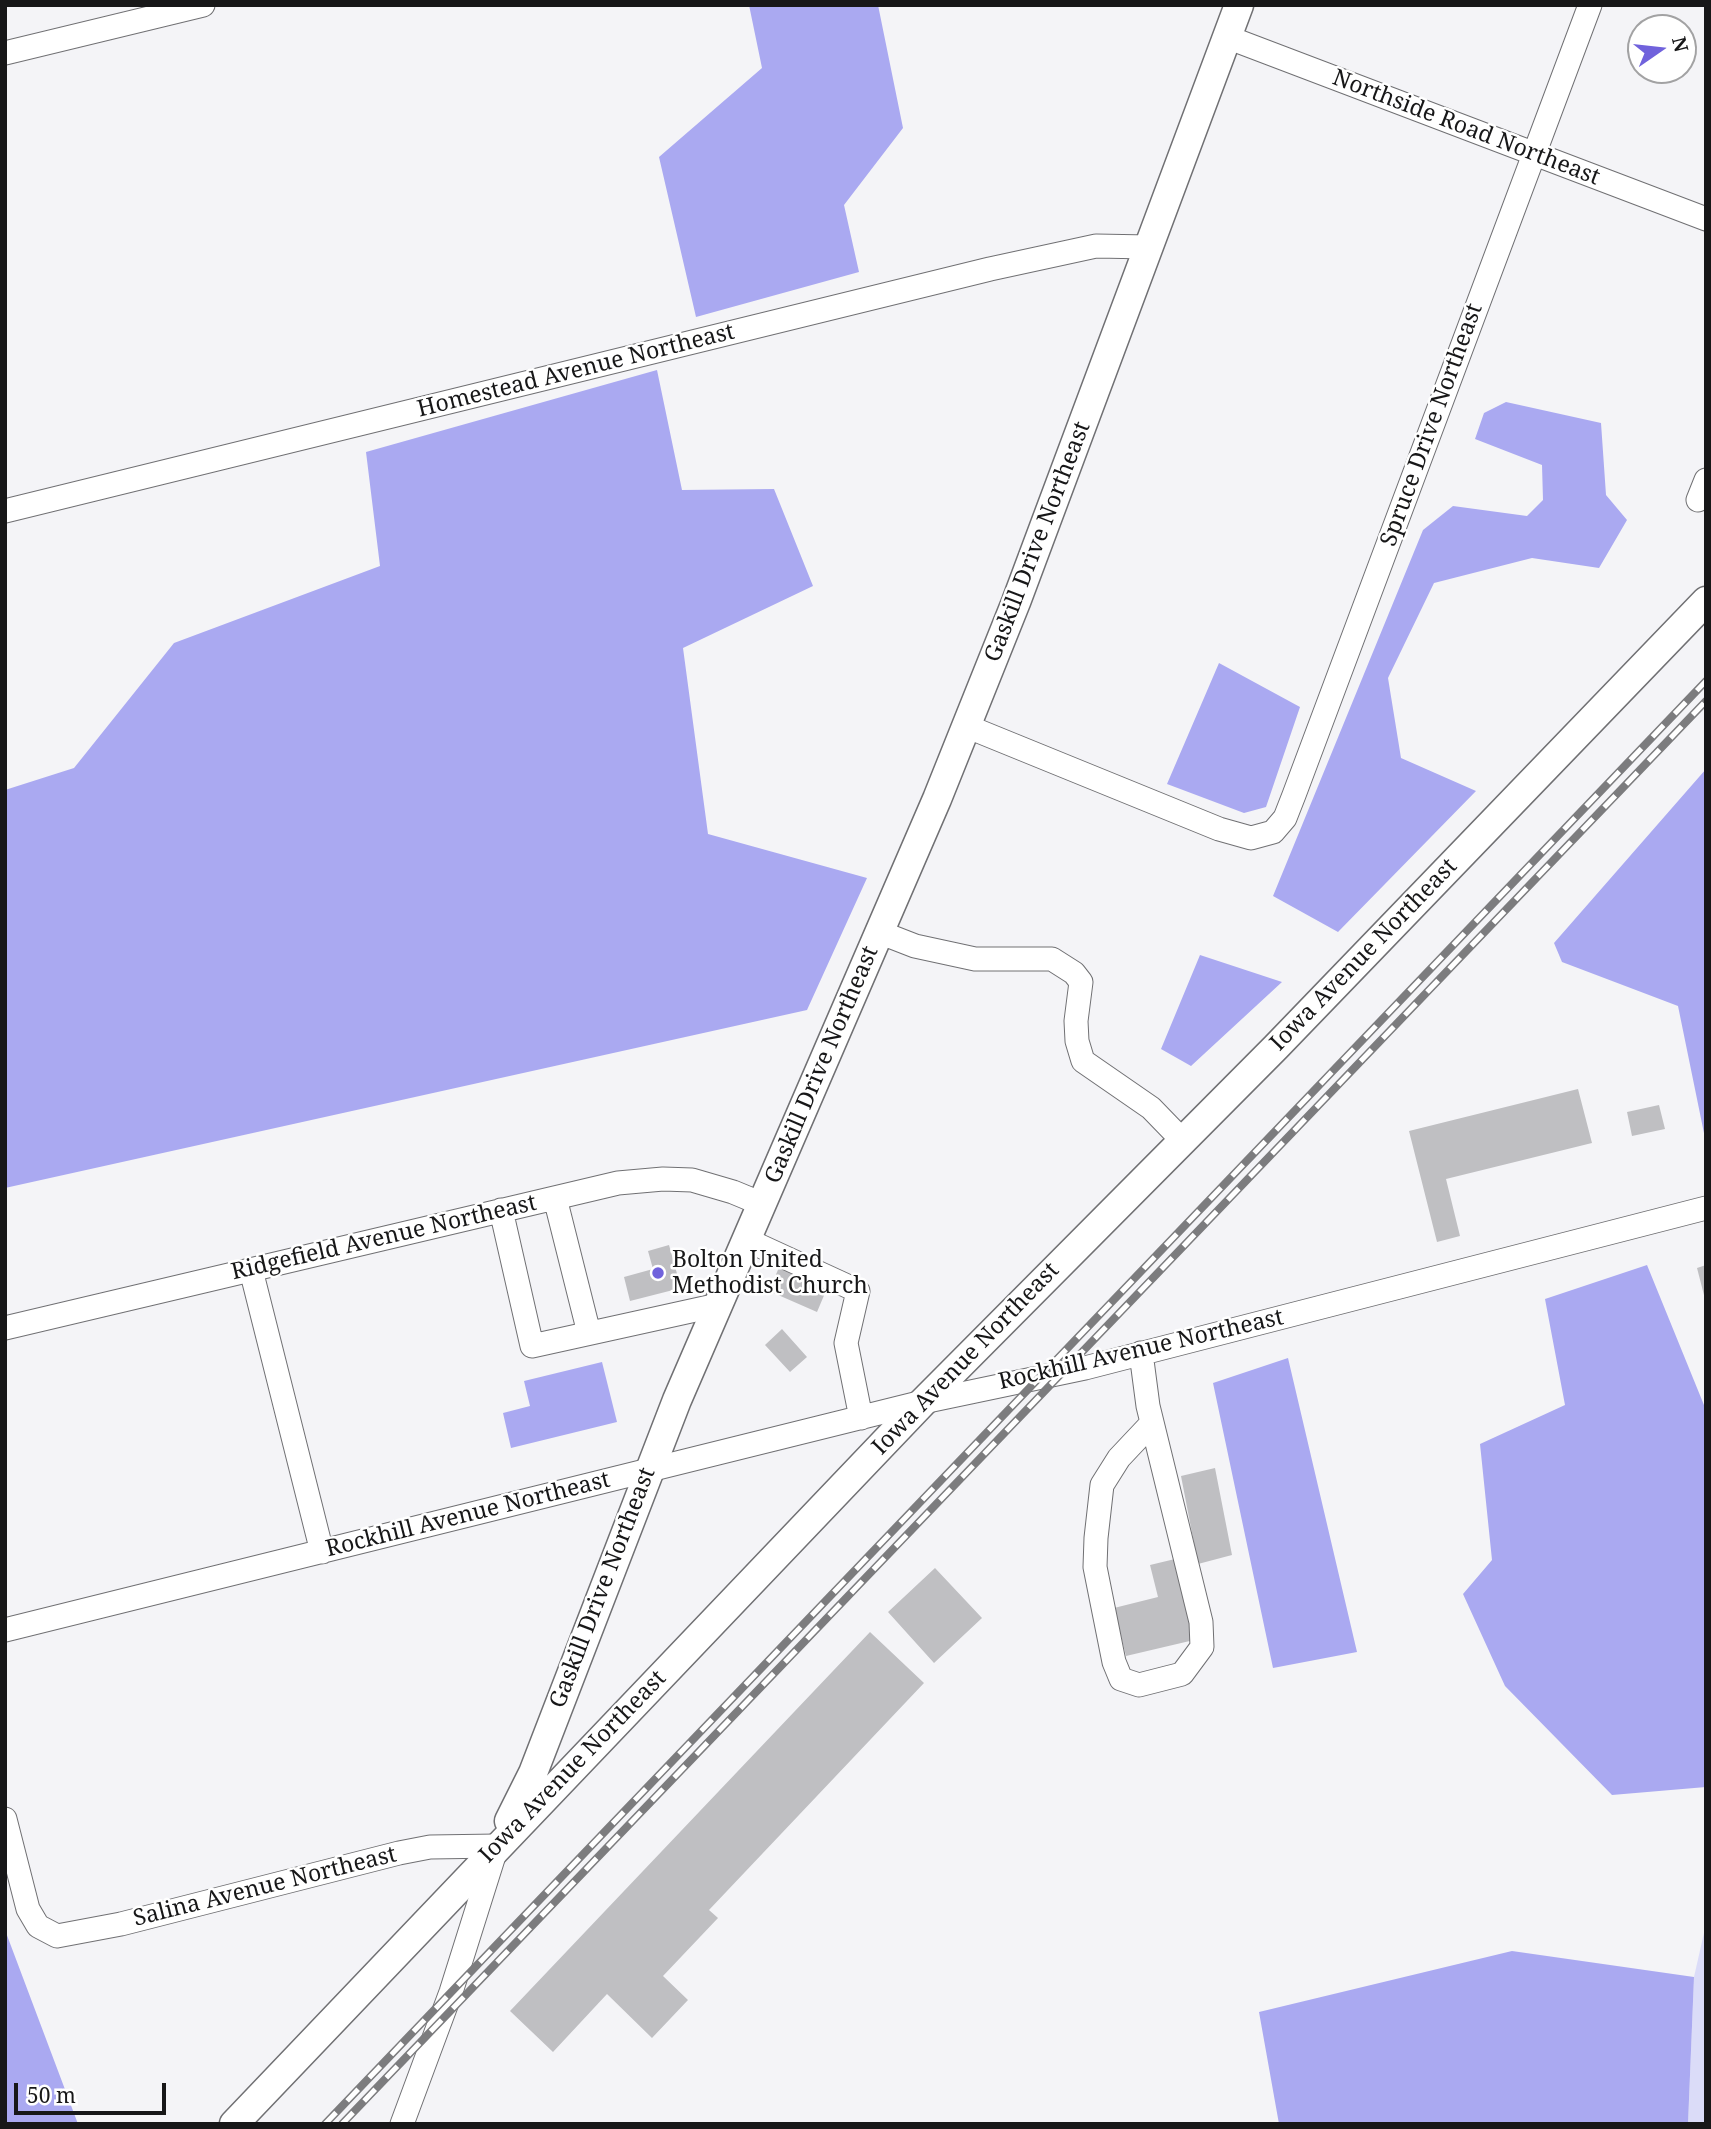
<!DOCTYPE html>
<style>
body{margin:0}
#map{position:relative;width:1711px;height:2129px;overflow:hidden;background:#f4f4f7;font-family:"Noto Serif",serif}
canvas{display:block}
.frame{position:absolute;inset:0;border:7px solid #171718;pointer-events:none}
.north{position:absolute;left:1627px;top:14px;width:70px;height:70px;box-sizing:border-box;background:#fff;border:2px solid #a2a2a3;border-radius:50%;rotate:76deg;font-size:19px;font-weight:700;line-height:28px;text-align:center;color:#171718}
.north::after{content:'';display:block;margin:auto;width:24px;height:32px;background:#7062dc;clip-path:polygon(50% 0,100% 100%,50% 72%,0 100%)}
.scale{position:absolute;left:14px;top:2083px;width:152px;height:32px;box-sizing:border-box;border:4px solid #171718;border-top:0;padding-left:9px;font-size:21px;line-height:24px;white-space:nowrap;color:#171718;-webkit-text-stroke:5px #fff;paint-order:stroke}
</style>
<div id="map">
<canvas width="1711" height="2129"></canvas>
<div class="frame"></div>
<div class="north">N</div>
<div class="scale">50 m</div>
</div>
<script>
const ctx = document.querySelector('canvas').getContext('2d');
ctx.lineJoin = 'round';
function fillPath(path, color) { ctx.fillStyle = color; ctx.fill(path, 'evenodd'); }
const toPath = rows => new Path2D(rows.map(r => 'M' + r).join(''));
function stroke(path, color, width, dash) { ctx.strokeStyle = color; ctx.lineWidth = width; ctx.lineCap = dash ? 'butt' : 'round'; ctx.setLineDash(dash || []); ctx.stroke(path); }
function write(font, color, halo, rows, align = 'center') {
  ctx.font = font + ' "Noto Serif",serif'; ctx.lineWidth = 5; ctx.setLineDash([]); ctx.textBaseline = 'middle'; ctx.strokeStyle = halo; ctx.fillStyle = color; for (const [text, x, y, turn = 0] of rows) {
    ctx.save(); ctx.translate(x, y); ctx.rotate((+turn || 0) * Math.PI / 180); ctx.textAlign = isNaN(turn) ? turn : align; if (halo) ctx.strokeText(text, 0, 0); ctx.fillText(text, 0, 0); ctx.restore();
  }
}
const green = toPath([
 [1706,1924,1706,2124,1688,2124,1694,1977]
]);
const forest = toPath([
 [749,5,878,5,903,128,844,205,859,272,696,317,659,157,762,68],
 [657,370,682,490,774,489,813,586,683,648,708,834,867,878,807,1010,5,1188,5,790,74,768,174,643,380,566,366,452],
 [1506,402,1601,423,1606,495,1627,520,1599,568,1532,558,1434,583,1388,678,1401,758,1476,791,1338,932,1273,896,1423,530,1453,506,1527,516,1543,500,1542,465,1475,439,1484,413],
 [1219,663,1300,707,1266,807,1244,813,1167,784],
 [1706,769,1706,1143,1678,1006,1562,962,1554,943],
 [1200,955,1282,982,1191,1066,1161,1049],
 [1647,1265,1706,1410,1706,1787,1612,1795,1505,1686,1463,1594,1492,1560,1480,1444,1565,1405,1545,1299],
 [1288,1358,1357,1652,1273,1668,1213,1383],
 [602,1362,617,1422,511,1448,503,1413,530,1406,524,1381],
 [5,1930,78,2124,5,2124],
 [1512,1951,1694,1977,1688,2124,1279,2124,1259,2012]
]);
const building = toPath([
 [1578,1089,1592,1143,1446,1179,1460,1236,1437,1242,1409,1131],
 [1659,1105,1665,1129,1632,1136,1627,1112],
 [669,1245,681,1288,630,1301,624,1277,653,1269,648,1251],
 [780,1265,828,1286,817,1312,769,1291],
 [1706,1265,1706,1299,1705,1299,1697,1268],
 [782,1329,807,1357,790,1372,765,1345],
 [1215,1468,1232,1555,1198,1564,1181,1476],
 [1175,1559,1194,1640,1126,1656,1114,1608,1158,1597,1150,1565],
 [935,1568,982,1618,934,1663,888,1612],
 [870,1632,924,1683,709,1910,718,1918,663,1976,688,2000,652,2038,607,1994,553,2052,510,2011]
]);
const minor = toPath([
 [1227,37,1706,219],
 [5,53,203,5],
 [1698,500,1706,480],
 [5,511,990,269,1096,246,1149,247],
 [966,726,1219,829,1251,838,1273,832,1285,818,1294,795,1590,5],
 [879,932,915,946,975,959,1052,959,1074,973,1081,982,1076,1021,1077,1041,1083,1061,1151,1108,1182,1140],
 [555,1198,589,1333],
 [501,1210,532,1346,718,1305],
 [747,1240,858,1291,846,1343,861,1418],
 [251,1270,322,1552],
 [5,1328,618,1183,663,1179,692,1180,733,1192,762,1204],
 [1141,1353,1148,1406,1201,1622,1202,1647,1182,1674,1139,1685,1121,1679,1114,1662,1095,1567,1096,1538,1102,1485,1119,1458,1152,1423],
 [5,1630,923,1402,1085,1368,1706,1208],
 [5,1819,28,1909,38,1926,57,1936,121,1924,399,1853,430,1847,497,1846,451,1992,402,2124]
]);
const major = toPath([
 [509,1821,533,1773,677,1400,937,799,1016,602,1239,5],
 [234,2124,923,1402,1276,1047,1706,601]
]);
const rail = toPath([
 [325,2124,1706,681],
 [342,2124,1706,701]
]);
const markers = [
 [658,1273,7,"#7062dc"]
];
const streetNames = [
 ["Northside Road Northeast",1466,128,21],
 ["Homestead Avenue Northeast",576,371,-14],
 ["Spruce Drive Northeast",1432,425,-70],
 ["Gaskill Drive Northeast",1038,542,-69],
 ["Iowa Avenue Northeast",1364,955,-46],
 ["Gaskill Drive Northeast",822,1065,-67],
 ["Ridgefield Avenue Northeast",384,1238,-13],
 ["Rockhill Avenue Northeast",1141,1350,-13],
 ["Iowa Avenue Northeast",966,1359,-46],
 ["Rockhill Avenue Northeast",468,1515,-14],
 ["Gaskill Drive Northeast",603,1588,-69],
 ["Iowa Avenue Northeast",573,1767,-46],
 ["Salina Avenue Northeast",265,1887,-14]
];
const poiNames = [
 ["Bolton United",672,1260],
 ["Methodist Church",672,1286]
];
fillPath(green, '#dbdcf8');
fillPath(forest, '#aaa9f1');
fillPath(building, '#bfbfc2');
stroke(minor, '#707073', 25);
stroke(major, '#707073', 31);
stroke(minor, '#fff', 23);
stroke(major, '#fff', 28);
stroke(rail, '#7c7c7e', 8);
stroke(rail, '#fff', 5, [16]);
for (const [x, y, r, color] of markers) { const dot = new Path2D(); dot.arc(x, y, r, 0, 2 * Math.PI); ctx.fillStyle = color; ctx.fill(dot); stroke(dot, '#fff', 2.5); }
write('23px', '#171718', '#fff', streetNames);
write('23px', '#171718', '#fff', poiNames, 'left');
</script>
